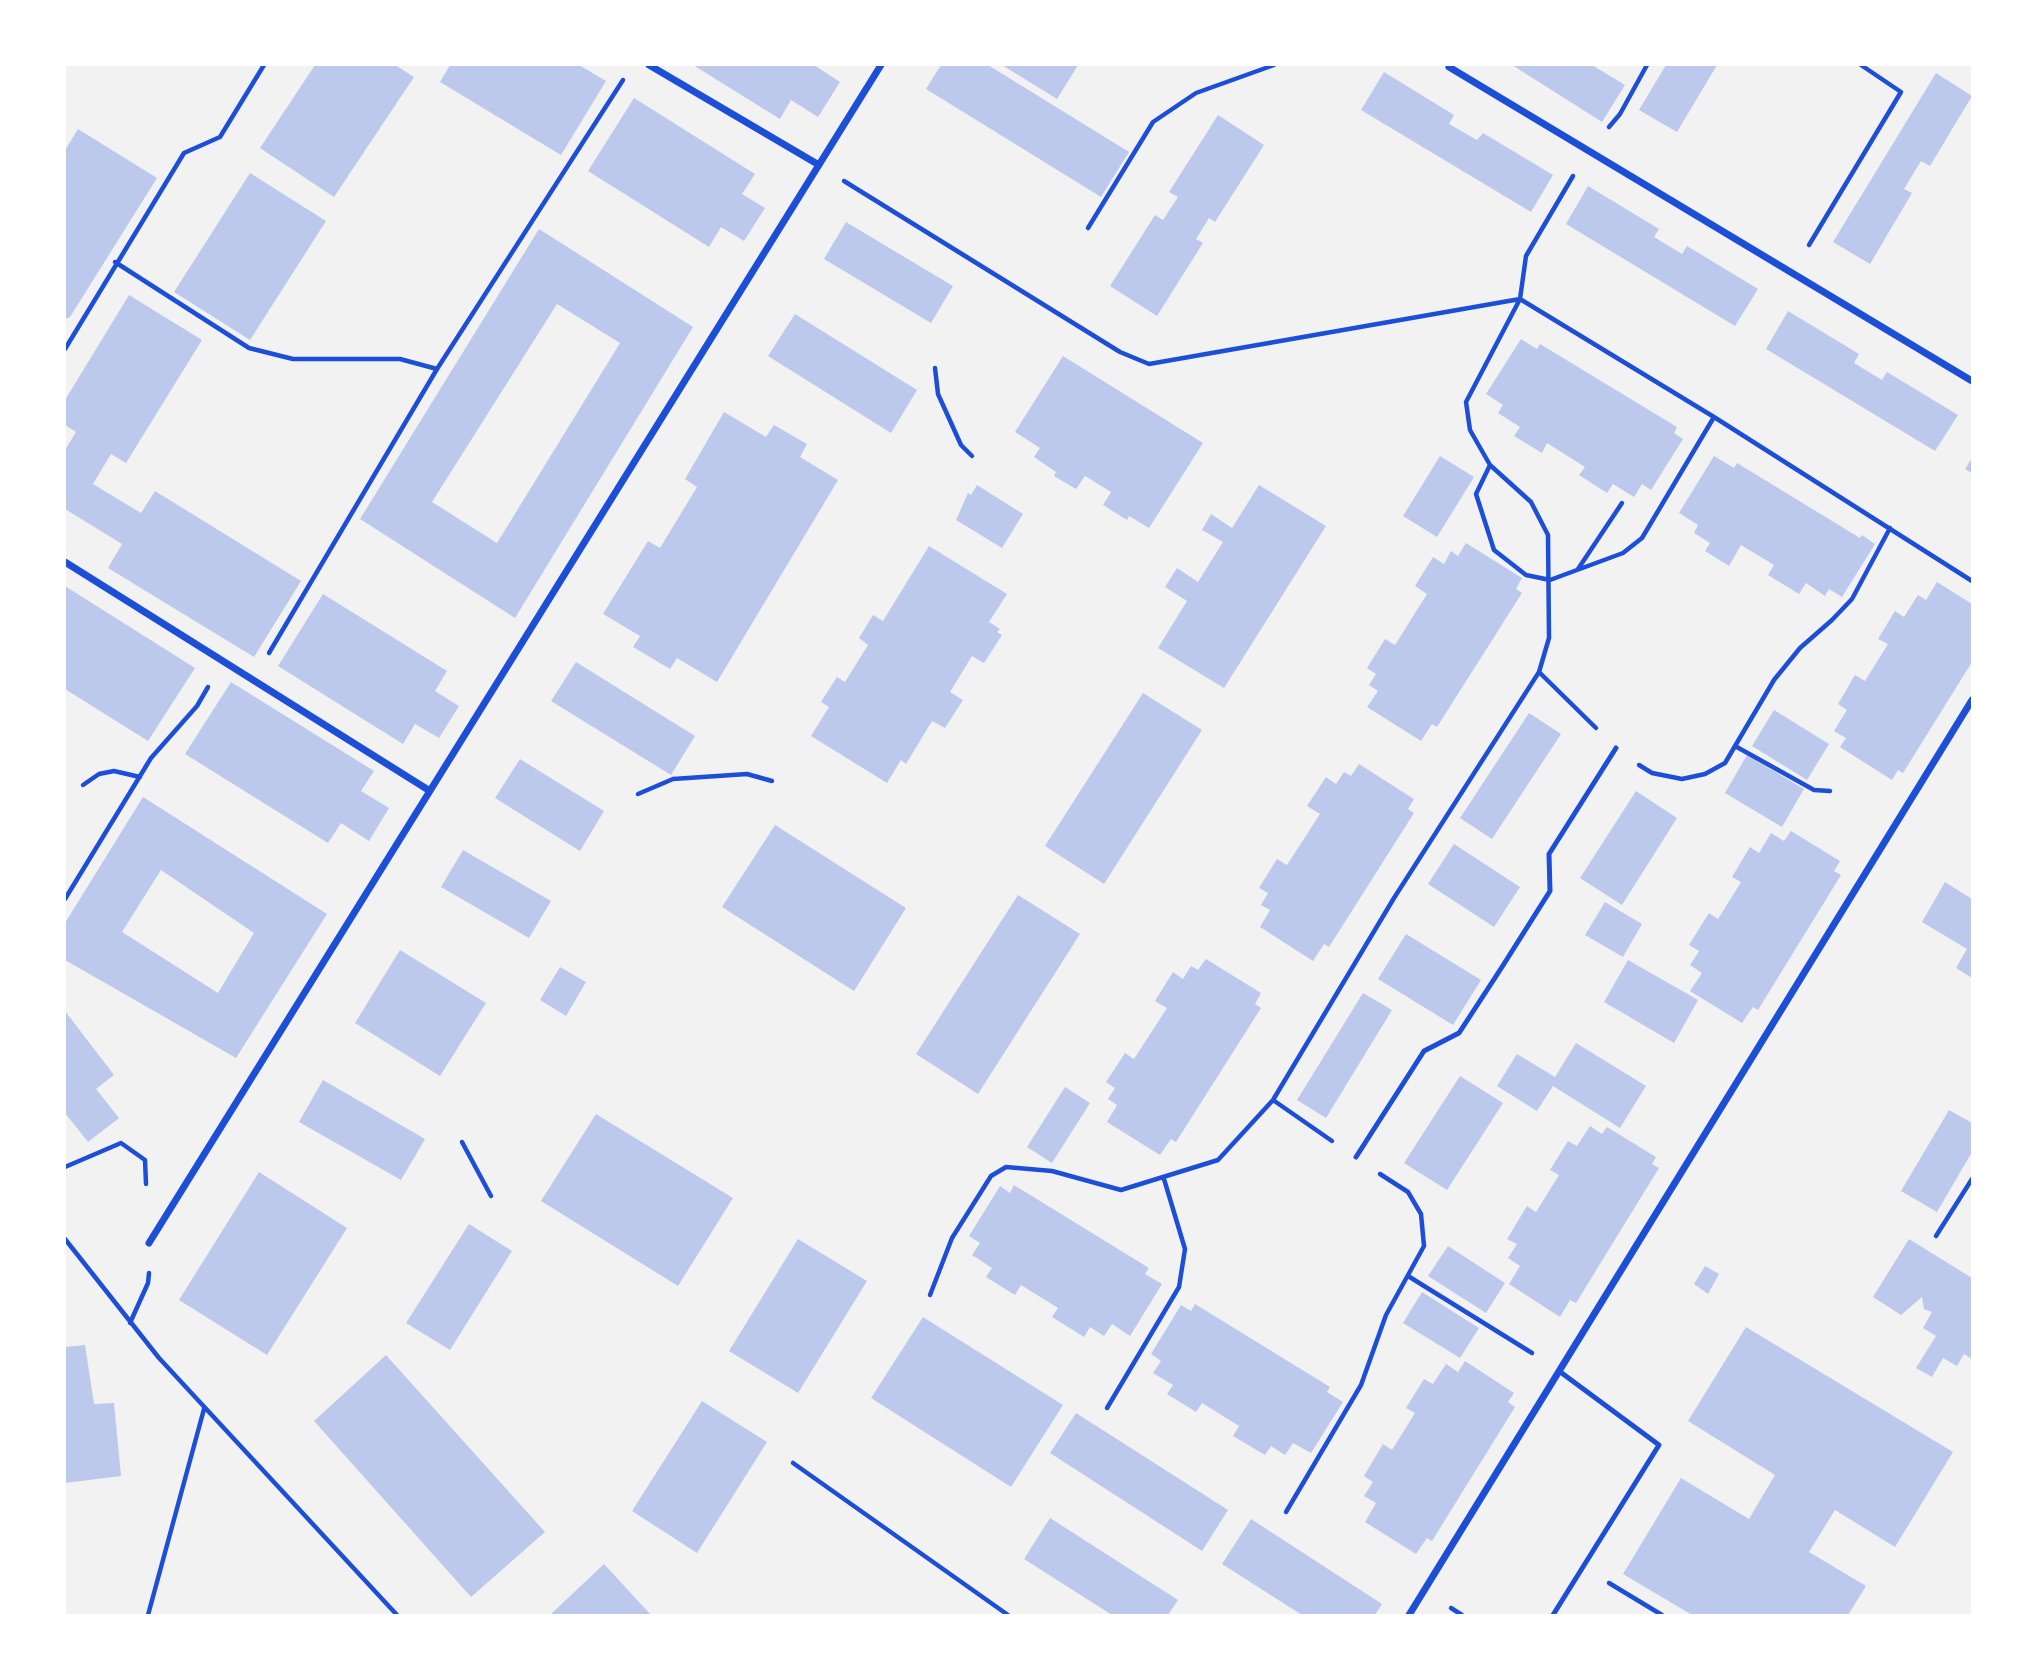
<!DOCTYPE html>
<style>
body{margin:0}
#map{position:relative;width:2037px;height:1680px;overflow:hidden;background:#f2f2f2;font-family:Commissioner,sans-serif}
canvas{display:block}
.frame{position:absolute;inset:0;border:66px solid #fff;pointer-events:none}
</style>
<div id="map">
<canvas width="2037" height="1680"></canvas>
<div class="frame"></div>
</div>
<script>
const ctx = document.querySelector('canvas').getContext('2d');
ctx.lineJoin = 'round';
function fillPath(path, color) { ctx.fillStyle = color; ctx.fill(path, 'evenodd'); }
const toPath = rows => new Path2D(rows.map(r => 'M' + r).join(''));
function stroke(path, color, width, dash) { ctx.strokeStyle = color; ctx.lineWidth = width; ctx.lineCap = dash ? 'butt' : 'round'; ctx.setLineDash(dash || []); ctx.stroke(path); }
const building = toPath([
 [315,65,395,65,414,77,334,197,260,148],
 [450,65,579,65,606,81,561,155,440,82],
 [693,65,814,65,840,82,818,117,791,100,780,119],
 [941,65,988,65,1129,152,1101,197,926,89],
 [1002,65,1078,65,1057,99],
 [1512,65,1592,65,1625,85,1602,122],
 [1666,65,1717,65,1677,132,1639,110],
 [1384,72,1454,115,1449,124,1477,140,1483,133,1553,175,1531,212,1361,110],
 [1936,73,1972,96,1930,166,1921,161,1904,189,1912,193,1870,264,1833,242],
 [634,98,755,174,742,194,765,208,744,241,721,227,709,247,588,171],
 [1218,115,1264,145,1215,222,1209,218,1196,239,1203,243,1157,316,1110,286,1155,215,1163,220,1178,197,1169,192],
 [78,129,157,178,70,317,65,319,65,150],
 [250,173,326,221,250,340,174,292],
 [1588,186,1659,229,1654,237,1682,254,1687,246,1758,289,1735,326,1566,224],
 [846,222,953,286,931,323,824,259],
 [539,229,693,327,515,618,360,519],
 [557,304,620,343,497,543,432,502],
 [129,295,202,340,126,463,111,454,93,484,141,513,155,491,301,581,254,657,108,568,122,544,65,509,65,450,76,432,65,425,65,400],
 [1788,311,1859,354,1854,363,1882,380,1887,372,1958,415,1935,451,1766,349],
 [795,314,917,390,891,433,768,356],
 [1521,339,1537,349,1540,344,1677,427,1674,433,1683,439,1651,490,1642,484,1634,497,1613,484,1607,493,1579,475,1585,467,1547,443,1542,453,1514,436,1520,427,1498,413,1503,405,1486,394],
 [1063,356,1203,443,1149,528,1129,516,1127,520,1103,505,1111,492,1085,476,1076,489,1054,476,1056,472,1034,457,1040,448,1015,432],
 [724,412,766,437,774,425,807,444,800,457,838,480,717,682,677,658,670,669,633,647,640,636,603,614,648,541,660,548,697,487,685,479],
 [1440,456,1474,477,1437,537,1403,516],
 [1714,456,1734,468,1737,463,1860,538,1862,535,1875,544,1842,597,1829,589,1825,596,1806,583,1799,594,1768,575,1774,565,1741,545,1729,566,1705,551,1710,543,1694,533,1698,525,1679,513],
 [1972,458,1972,473,1965,469],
 [977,485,1023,514,1002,548,956,520,968,493,971,495],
 [1259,485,1326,526,1224,688,1158,648,1187,601,1165,587,1177,568,1198,582,1223,542,1202,530,1211,514,1232,528],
 [1466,543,1522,578,1516,589,1522,593,1437,727,1432,724,1421,741,1367,707,1378,691,1369,685,1376,674,1367,668,1385,639,1395,645,1427,594,1415,586,1433,557,1444,564,1451,551,1458,556],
 [929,546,1007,594,989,622,1000,629,997,632,1002,635,984,663,972,656,950,692,963,700,945,728,932,721,906,764,901,760,887,783,811,736,829,707,821,702,837,677,845,682,868,645,859,638,873,615,883,621],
 [1937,582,1972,604,1972,662,1903,773,1898,770,1892,780,1840,747,1846,738,1834,731,1847,710,1838,704,1855,675,1865,681,1888,644,1878,639,1895,611,1904,617,1918,595,1926,600],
 [65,586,195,668,148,741,65,689],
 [323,594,447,671,435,691,459,706,439,738,415,724,403,744,278,666],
 [576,662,695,736,671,775,551,701],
 [231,682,374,771,361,791,389,808,369,841,341,823,328,843,185,754],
 [1143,693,1202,730,1104,884,1045,846],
 [1774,710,1829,744,1807,780,1752,746],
 [1529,713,1561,734,1492,839,1460,818],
 [1747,755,1804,789,1782,827,1725,793],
 [520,759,604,811,580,851,495,798],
 [1359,764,1414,799,1408,809,1414,813,1329,947,1324,944,1313,961,1260,927,1270,910,1261,905,1268,893,1259,888,1277,859,1287,865,1320,814,1307,806,1326,777,1336,784,1344,772,1351,776],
 [1636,791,1677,818,1622,905,1580,878],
 [143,797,327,914,236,1058,65,960,65,923],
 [161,870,254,933,218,993,122,932],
 [775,825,906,908,854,991,722,907],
 [1791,831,1840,861,1834,871,1841,875,1758,1010,1753,1007,1742,1023,1690,991,1702,973,1690,965,1699,951,1689,945,1709,913,1718,919,1741,882,1732,877,1750,847,1759,853,1771,833,1784,841],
 [1454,844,1520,887,1494,927,1428,884],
 [463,850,551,901,529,938,441,887],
 [1945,882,1972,899,1972,978,1956,968,1967,949,1922,922],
 [1018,895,1080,934,978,1094,916,1054],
 [1605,902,1642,924,1623,957,1585,935],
 [1406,934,1481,980,1453,1025,1378,979],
 [400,950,486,1003,440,1076,355,1023],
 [1206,959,1261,993,1255,1004,1261,1008,1176,1142,1171,1139,1160,1155,1107,1122,1117,1105,1108,1099,1115,1088,1106,1082,1125,1053,1134,1059,1167,1008,1155,1001,1173,972,1183,979,1191,966,1198,970],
 [1628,960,1698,1000,1674,1043,1604,1002],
 [560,967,586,982,566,1016,540,1000],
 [1363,993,1392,1010,1326,1118,1297,1100],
 [65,1011,114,1075,96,1089,119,1118,88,1142,65,1113],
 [1576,1043,1646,1086,1620,1128,1553,1086,1537,1111,1497,1086,1517,1054,1555,1077],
 [1460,1076,1503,1103,1447,1190,1404,1163],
 [323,1080,425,1139,401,1180,299,1122],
 [1065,1087,1090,1103,1052,1163,1027,1147],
 [1949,1110,1972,1123,1972,1152,1937,1212,1901,1191],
 [596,1114,733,1198,678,1286,541,1201],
 [1590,1126,1602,1134,1607,1127,1656,1157,1652,1164,1659,1168,1576,1303,1570,1300,1560,1317,1509,1284,1520,1266,1508,1258,1517,1244,1507,1239,1527,1206,1536,1212,1559,1175,1550,1170,1568,1141,1577,1146],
 [259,1172,347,1228,267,1355,179,1300],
 [1014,1185,1149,1268,1145,1274,1162,1284,1130,1336,1112,1324,1104,1336,1090,1327,1084,1337,1052,1317,1058,1308,1021,1285,1015,1295,986,1277,992,1268,972,1255,980,1243,969,1236,1000,1186,1010,1193],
 [469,1224,512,1251,450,1350,406,1323],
 [798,1239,867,1281,798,1393,729,1351],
 [1909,1239,1972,1278,1972,1359,1964,1354,1957,1366,1943,1358,1932,1377,1916,1368,1936,1336,1923,1328,1932,1312,1924,1309,1922,1297,1901,1315,1873,1297],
 [1448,1246,1505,1283,1486,1313,1428,1276],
 [1705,1266,1719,1274,1708,1294,1694,1284],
 [1422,1292,1479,1328,1460,1358,1403,1323],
 [1195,1304,1330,1387,1327,1392,1343,1402,1311,1453,1293,1443,1285,1455,1271,1446,1265,1455,1233,1436,1239,1426,1202,1403,1196,1412,1167,1394,1173,1385,1153,1373,1161,1361,1151,1354,1181,1305,1191,1311],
 [923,1317,1063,1405,1011,1487,871,1398],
 [1746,1327,1953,1452,1895,1547,1835,1510,1809,1552,1866,1586,1848,1615,1692,1615,1623,1574,1681,1478,1749,1519,1775,1475,1688,1421],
 [85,1345,94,1404,114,1403,121,1476,65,1483,65,1347],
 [386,1355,545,1532,471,1597,314,1421],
 [1465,1361,1514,1393,1508,1402,1515,1407,1432,1541,1427,1538,1416,1554,1365,1522,1376,1503,1364,1496,1373,1482,1364,1476,1383,1444,1392,1450,1415,1413,1406,1408,1424,1379,1433,1384,1446,1364,1458,1372],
 [702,1401,767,1442,697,1553,632,1511],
 [1076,1413,1228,1510,1202,1551,1050,1453],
 [1050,1518,1178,1600,1168,1615,1112,1615,1024,1559],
 [1251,1519,1382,1604,1375,1615,1302,1615,1222,1564],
 [604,1564,651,1615,550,1615]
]);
const path = toPath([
 [1609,127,1620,114,1647,65],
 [844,181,1120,352,1149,364,1520,299,1714,417,1972,581],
 [1088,228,1153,122,1196,93,1274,65],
 [1809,245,1901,92,1861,65],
 [115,262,249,348,293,359,400,359,437,369],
 [65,349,184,153,220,137,264,65],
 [935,368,938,394,961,445,972,456],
 [1490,465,1476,494,1494,550,1526,575,1550,580,1623,553,1642,538,1714,417],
 [1578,569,1622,503],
 [269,653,437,369,623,80],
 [1539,672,1596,728],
 [1735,746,1814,790,1830,791],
 [1639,765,1652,773,1682,779,1705,774,1725,763,1774,680,1800,648,1832,620,1852,599,1890,528],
 [83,785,99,774,114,771,140,777],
 [638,794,673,779,747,774,772,781],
 [65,899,151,758,197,706,208,687],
 [1273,1100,1332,1141],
 [462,1142,491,1196],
 [65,1167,121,1143,145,1160,146,1184],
 [1936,1236,1972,1179],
 [65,1239,159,1358,397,1615],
 [1408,1276,1532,1353],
 [930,1295,952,1238,991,1176,1006,1167,1052,1171,1121,1190,1218,1160,1273,1100,1394,898,1539,672,1549,638,1548,535,1531,502,1490,465,1470,430,1466,402,1520,299,1526,256,1573,176],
 [130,1323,148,1283,149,1273],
 [1107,1408,1179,1287,1185,1249,1164,1179],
 [793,1463,1008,1615],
 [1286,1512,1361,1385,1386,1315,1424,1246,1421,1214,1408,1192,1380,1174],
 [1609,1583,1662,1615],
 [1451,1608,1462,1615],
 [148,1615,204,1409]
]);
const service = toPath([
 [1356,1157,1424,1051,1459,1033,1502,967,1550,891,1549,854,1616,748],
 [1553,1615,1659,1445,1559,1371]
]);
const minor = toPath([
 [649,65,819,165],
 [1449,67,1972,381],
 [65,562,430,791],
 [149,1243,881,65],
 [1409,1615,1972,700]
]);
fillPath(building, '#bdc9ec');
stroke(path, '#1d4ed8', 4.5);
stroke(service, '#1d4ed8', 5);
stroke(minor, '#1d4ed8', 7);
</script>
